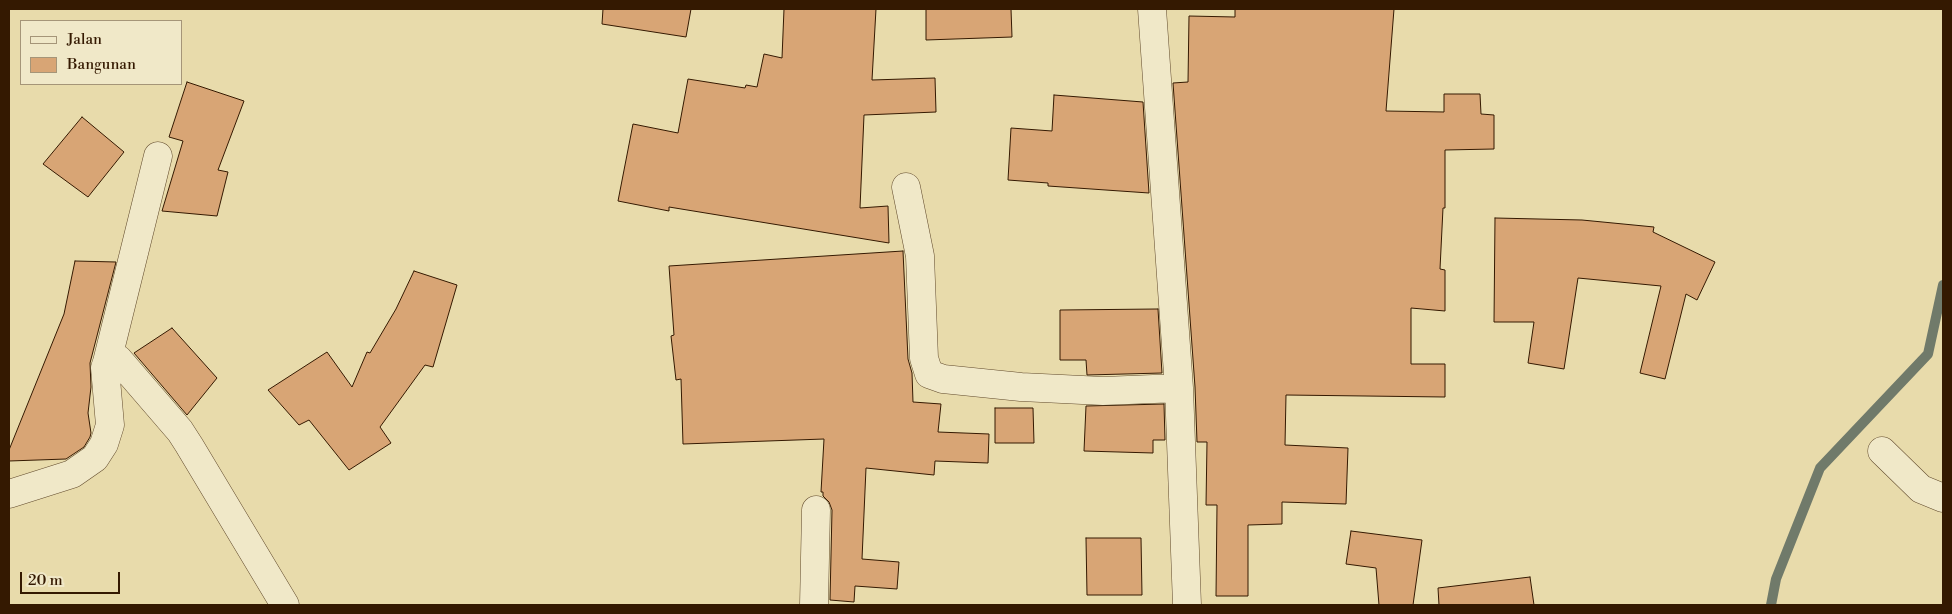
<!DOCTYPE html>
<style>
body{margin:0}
#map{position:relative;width:1952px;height:614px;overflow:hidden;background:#e8dbab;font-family:"Libre Bodoni",serif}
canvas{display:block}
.frame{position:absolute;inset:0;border:10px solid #341901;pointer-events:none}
.legend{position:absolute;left:20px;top:20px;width:162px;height:65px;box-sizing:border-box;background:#f0e8c8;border:1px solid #a59578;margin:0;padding:6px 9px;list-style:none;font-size:15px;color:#341901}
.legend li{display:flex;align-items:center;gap:10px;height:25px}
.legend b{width:25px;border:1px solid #a59578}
.scale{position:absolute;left:20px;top:572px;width:100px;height:22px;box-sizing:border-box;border:2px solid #341901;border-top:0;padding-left:6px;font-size:15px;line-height:18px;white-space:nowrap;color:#341901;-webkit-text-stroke:4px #f0e8c8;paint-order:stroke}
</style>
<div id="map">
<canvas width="1952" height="614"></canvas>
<div class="frame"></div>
<ul class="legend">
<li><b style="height:6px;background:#f0e8c8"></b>Jalan</li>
<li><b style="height:14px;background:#d8a575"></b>Bangunan</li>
</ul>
<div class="scale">20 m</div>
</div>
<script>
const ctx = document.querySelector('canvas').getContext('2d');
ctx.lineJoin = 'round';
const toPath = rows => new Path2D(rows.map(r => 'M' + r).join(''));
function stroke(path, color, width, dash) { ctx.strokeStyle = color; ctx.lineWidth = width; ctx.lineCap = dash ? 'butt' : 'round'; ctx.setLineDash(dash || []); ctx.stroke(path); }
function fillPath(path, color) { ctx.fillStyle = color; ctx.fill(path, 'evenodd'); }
const stream = toPath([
 [1771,605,1776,579,1820,468,1928,354,1943,285]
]);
const building = toPath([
 [603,9,691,9,686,37,602,24,603,9],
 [784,9,876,9,872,80,935,78,936,112,864,115,860,208,888,206,889,243,669,207,669,211,618,201,633,124,678,133,688,79,745,88,746,85,757,87,764,54,782,58,784,9],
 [926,9,1011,9,1012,37,926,40,926,9],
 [1235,9,1394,9,1386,111,1444,112,1444,94,1480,94,1481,114,1494,115,1494,149,1445,150,1445,208,1443,208,1440,269,1445,270,1445,311,1411,308,1411,364,1445,364,1445,397,1286,395,1285,445,1348,448,1346,504,1282,502,1282,524,1248,525,1248,596,1216,596,1217,505,1206,505,1207,442,1197,442,1195,387,1173,83,1188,82,1189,16,1235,17,1235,9],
 [187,82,244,101,218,170,228,172,217,216,162,211,183,141,169,137,187,82],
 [1054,95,1143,102,1149,193,1048,186,1048,183,1008,180,1011,128,1052,131,1054,95],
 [82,117,124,152,88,197,43,164,82,117],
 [1495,218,1582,220,1654,227,1653,232,1715,262,1697,300,1686,294,1665,379,1640,373,1661,286,1578,278,1564,369,1528,363,1534,322,1494,322,1495,218],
 [903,251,908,359,912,373,913,402,941,404,938,432,989,434,988,463,935,461,934,475,866,468,862,559,899,562,897,589,855,586,854,602,830,600,832,510,829,502,823,496,823,492,821,492,824,439,683,444,681,379,676,380,671,336,674,335,669,266,903,251],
 [75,261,116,262,90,363,91,387,88,413,91,433,90,437,84,447,66,459,9,461,9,450,64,314,75,261],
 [414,271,457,285,433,367,425,365,380,427,391,443,349,470,309,420,299,425,268,390,327,352,352,387,367,352,370,353,396,309,414,271],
 [1158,309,1162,373,1087,375,1086,360,1060,360,1060,310,1158,309],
 [172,328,217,378,187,415,134,353,172,328],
 [1164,404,1165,440,1153,440,1153,453,1084,451,1086,406,1164,404],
 [995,408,1033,408,1034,443,995,443,995,408],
 [1351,531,1422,540,1413,605,1379,605,1376,568,1346,564,1351,531],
 [1086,538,1141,538,1142,595,1087,595,1086,538],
 [1530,577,1534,605,1439,605,1438,588,1530,577]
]);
const minor = toPath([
 [1152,9,1179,388,1187,605],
 [906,187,920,256,924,358,929,374,943,379,1021,387,1103,391,1179,388],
 [107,362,158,156],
 [1882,451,1921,489,1943,498],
 [9,494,72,474,95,458,104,444,110,425,105,368,107,362,118,359,180,431,189,445,285,605],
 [814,605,816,510]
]);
stroke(stream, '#707a6a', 10);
fillPath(building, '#d8a575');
stroke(building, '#341901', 1);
stroke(minor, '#614a2c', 29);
stroke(minor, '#f0e8c8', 28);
</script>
